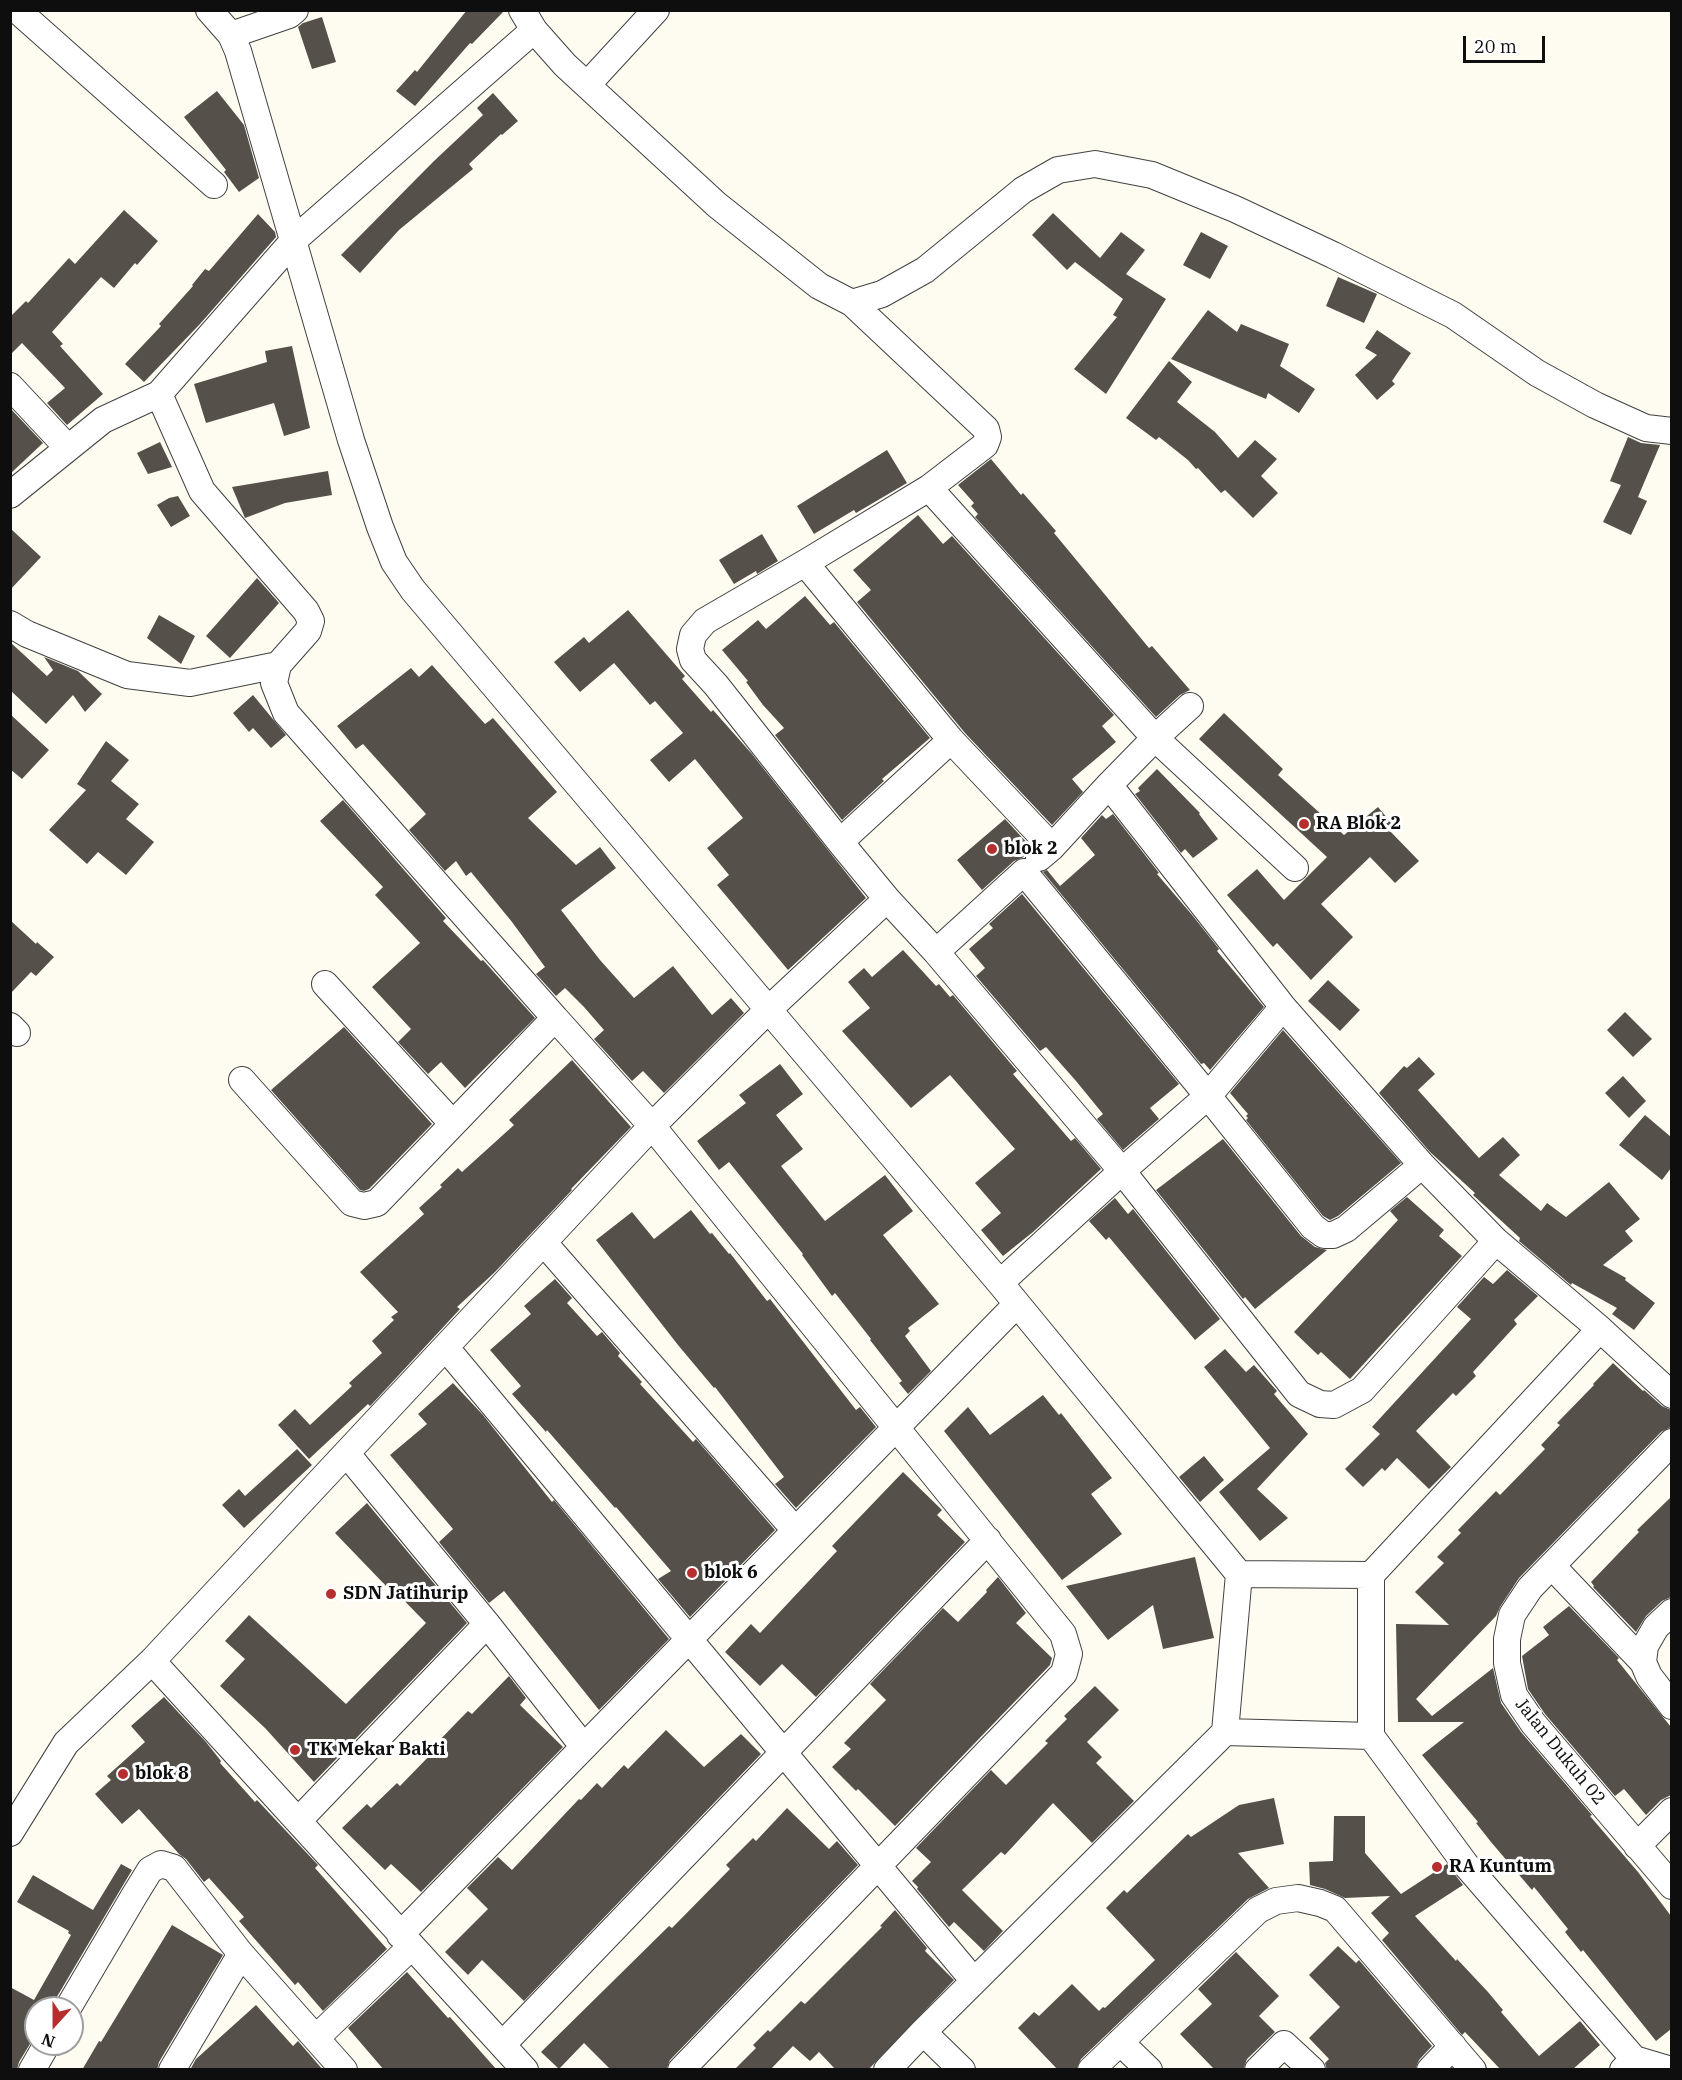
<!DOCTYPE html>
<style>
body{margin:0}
#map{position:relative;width:1682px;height:2080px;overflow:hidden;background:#fefcf0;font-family:"IBM Plex Serif",serif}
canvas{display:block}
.frame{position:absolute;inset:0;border:12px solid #0e0e0e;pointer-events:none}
.north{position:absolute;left:24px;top:1996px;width:60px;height:60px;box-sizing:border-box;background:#fff;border:2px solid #9f9f9f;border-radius:50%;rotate:201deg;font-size:16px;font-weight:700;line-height:24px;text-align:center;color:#0e0e0e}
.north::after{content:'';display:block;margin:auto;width:21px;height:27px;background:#b62e2e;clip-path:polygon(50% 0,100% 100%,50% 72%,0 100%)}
.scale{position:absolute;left:1463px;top:36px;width:82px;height:27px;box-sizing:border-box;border:3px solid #0e0e0e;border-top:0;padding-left:8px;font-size:18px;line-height:21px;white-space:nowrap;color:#0e0e0e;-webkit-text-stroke:4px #fff;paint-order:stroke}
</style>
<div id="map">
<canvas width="1682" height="2080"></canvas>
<div class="frame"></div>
<div class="north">N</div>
<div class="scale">20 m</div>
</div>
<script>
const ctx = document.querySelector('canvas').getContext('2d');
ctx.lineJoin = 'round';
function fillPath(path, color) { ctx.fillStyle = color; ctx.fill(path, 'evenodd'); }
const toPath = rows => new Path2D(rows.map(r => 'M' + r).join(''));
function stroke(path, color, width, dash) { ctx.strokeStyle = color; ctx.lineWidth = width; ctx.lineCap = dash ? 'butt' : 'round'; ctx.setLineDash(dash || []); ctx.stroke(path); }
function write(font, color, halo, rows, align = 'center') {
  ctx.font = font + ' "IBM Plex Serif",serif'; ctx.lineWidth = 6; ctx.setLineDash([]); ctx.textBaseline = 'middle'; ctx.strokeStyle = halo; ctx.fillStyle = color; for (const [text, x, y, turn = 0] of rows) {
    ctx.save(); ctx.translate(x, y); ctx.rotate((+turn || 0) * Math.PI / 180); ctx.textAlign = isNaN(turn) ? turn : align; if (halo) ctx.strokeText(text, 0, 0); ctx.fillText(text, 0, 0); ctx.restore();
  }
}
const building = toPath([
 [467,10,505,10,472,44,470,43,415,106,396,91,415,70,417,72],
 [322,17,336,62,312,69,298,27,303,23],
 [217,91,244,125,259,178,239,192,224,172,226,170,184,117],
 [493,93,518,121,502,135,501,134,469,164,473,169,399,230,360,273,341,255,434,161,483,115,477,108],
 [124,210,158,241,137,265,135,263,114,288,101,277,52,332,63,344,60,346,103,394,67,425,47,403,65,388,22,343,10,355,10,317,26,301,28,303,69,258,75,264],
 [1053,213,1100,258,1121,232,1145,250,1126,274,1166,299,1106,394,1074,369,1117,317,1113,315,1123,299,1075,262,1067,270,1032,235],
 [258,214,275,232,276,237,200,324,144,382,125,364,161,326,159,324,193,286,192,285,205,269,209,271],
 [1201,232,1228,246,1210,279,1183,265],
 [1338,277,1377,294,1364,323,1326,306],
 [1208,310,1237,332,1241,324,1289,344,1280,366,1315,389,1299,413,1268,393,1266,399,1171,359],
 [1377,330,1411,353,1392,381,1395,384,1377,400,1355,375,1377,355,1365,348],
 [292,346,310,428,284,436,274,403,206,423,194,384,267,362,265,351],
 [1169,361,1192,382,1177,402,1215,432,1238,458,1255,440,1277,459,1261,476,1278,493,1253,518,1225,490,1221,493,1198,468,1196,469,1188,460,1159,437,1156,440,1126,418],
 [10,408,43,443,10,474],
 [1628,437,1641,443,1660,445,1638,497,1647,501,1631,535,1603,522,1621,485,1610,481],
 [160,442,172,467,148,474,137,453],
 [887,450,907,483,856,513,854,510,814,534,797,506],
 [991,459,1021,495,1023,493,1056,531,1054,533,1149,648,1152,646,1190,690,1180,695,1156,717,975,517,978,514,971,506,974,503,958,485],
 [328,471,332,495,285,503,245,518,232,487],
 [178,496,190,516,171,527,157,505,169,498],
 [918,515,943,544,952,536,1114,715,1102,726,1116,742,1072,779,1083,792,1052,825,965,733,857,602,871,590,853,570],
 [10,528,41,557,10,590],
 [762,534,778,561,757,574,756,571,734,584,719,560],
 [257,578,279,603,230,658,206,636],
 [805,596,830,625,834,622,930,738,882,779,884,781,842,820,775,735,784,728,763,705,746,682,748,681,722,650,758,620,766,629],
 [628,610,685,676,682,679,711,712,713,710,752,754,866,898,788,970,717,885,729,875,707,848,743,818,695,759,669,782,650,760,683,733,655,701,650,705,614,663,580,692,554,662,584,637,589,643],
 [159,615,195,636,181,664,147,638],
 [10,642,47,676,53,670,44,657,78,671,102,694,85,712,73,695,46,724,10,690],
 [432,665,485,724,493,718,557,792,528,818,576,865,600,847,616,868,561,910,600,960,634,998,673,966,712,1015,731,998,744,1013,664,1093,643,1071,632,1081,594,1039,604,1030,584,1007,565,988,556,996,536,974,545,967,512,922,471,872,466,876,456,861,445,871,409,830,426,814,363,744,356,749,337,726,411,668,419,677],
 [253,695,286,735,271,748,253,728,249,732,233,713],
 [1224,713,1283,769,1278,775,1344,835,1378,807,1394,826,1389,830,1419,861,1395,883,1370,857,1321,904,1353,937,1311,980,1277,943,1273,947,1227,895,1257,869,1284,900,1327,857,1199,739],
 [10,714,49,750,22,779,10,769],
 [106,741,129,760,111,781,139,804,126,819,154,842,126,875,98,852,87,864,49,830,86,790,77,784],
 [1157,769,1200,813,1199,814,1218,839,1193,858,1185,849,1181,853,1135,794,1140,791,1138,788],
 [343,800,446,918,443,921,481,961,483,960,535,1018,465,1088,441,1062,428,1074,398,1042,411,1029,372,987,420,943,375,895,383,887,320,821],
 [1113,814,1159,873,1157,874,1193,916,1219,949,1217,951,1264,1007,1210,1070,1204,1063,1201,1064,1043,872,1047,870,1060,886,1095,855,1081,838,1102,815,1106,819],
 [1005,819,1030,846,1025,852,1024,857,1014,861,982,890,957,860],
 [1022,894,1179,1084,1150,1108,1159,1119,1123,1150,1097,1119,1103,1114,1076,1081,1046,1047,1040,1051,976,976,985,968,969,949,993,928,989,924],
 [10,920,36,944,37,942,54,957,36,976,31,972,10,994],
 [903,950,936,986,939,984,950,997,953,995,1017,1071,1013,1074,1071,1141,1075,1138,1101,1169,1033,1232,1003,1256,981,1230,1001,1213,975,1183,1015,1149,950,1075,911,1108,842,1031,870,1008,848,982,864,968,872,977],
 [1328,980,1360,1010,1340,1031,1308,1001],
 [1625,1012,1652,1039,1633,1057,1607,1030],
 [344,1027,432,1124,369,1189,364,1191,360,1190,271,1090],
 [1283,1030,1401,1163,1338,1216,1330,1220,1323,1216,1246,1120,1248,1118,1246,1116,1248,1114,1230,1093],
 [1419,1057,1435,1074,1418,1090,1479,1158,1503,1137,1520,1155,1499,1175,1541,1211,1547,1203,1566,1217,1609,1182,1640,1219,1625,1231,1633,1241,1603,1265,1626,1278,1625,1280,1655,1303,1634,1330,1612,1314,1617,1308,1572,1283,1571,1285,1519,1241,1520,1238,1473,1195,1475,1193,1430,1152,1379,1093,1404,1066,1407,1068],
 [572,1060,631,1127,571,1189,572,1190,495,1272,457,1307,460,1309,372,1404,370,1406,368,1404,309,1459,278,1425,295,1409,310,1425,352,1386,349,1383,382,1353,372,1341,394,1320,391,1317,398,1312,360,1272,424,1214,419,1208,442,1187,440,1185,458,1168,462,1172,514,1125,509,1120],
 [780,1064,803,1094,776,1115,803,1149,781,1166,825,1221,885,1175,913,1211,883,1235,939,1304,908,1328,910,1331,905,1336,931,1371,908,1394,899,1383,902,1381,870,1340,871,1339,835,1293,832,1296,802,1255,803,1254,729,1162,719,1170,697,1141,746,1103,739,1095],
 [1623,1076,1646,1101,1629,1118,1605,1093],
 [1645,1115,1671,1137,1671,1168,1662,1180,1619,1145],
 [1223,1139,1301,1236,1315,1247,1327,1250,1255,1309,1245,1297,1243,1299,1156,1190],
 [1407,1197,1444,1230,1439,1236,1462,1256,1350,1379,1321,1352,1318,1355,1294,1332,1398,1220,1390,1211],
 [1115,1198,1128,1214,1133,1209,1220,1319,1195,1340,1109,1237,1106,1240,1089,1221],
 [691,1210,710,1234,712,1233,729,1254,730,1253,767,1301,770,1299,856,1410,860,1407,876,1427,796,1508,775,1484,784,1477,715,1387,714,1388,678,1345,596,1240,632,1212,654,1239],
 [1507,1270,1538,1296,1514,1320,1517,1324,1473,1372,1476,1376,1456,1396,1453,1393,1416,1431,1451,1467,1429,1489,1397,1458,1385,1471,1382,1468,1363,1487,1345,1469,1380,1434,1372,1427,1471,1319,1457,1307,1484,1277,1493,1284],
 [555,1279,572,1298,567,1303,597,1336,602,1332,620,1353,618,1356,642,1382,640,1384,693,1442,696,1439,775,1530,690,1617,658,1579,671,1571,616,1507,615,1508,547,1430,546,1432,512,1394,521,1386,490,1350,531,1314,524,1306],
 [1225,1349,1246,1372,1254,1365,1277,1391,1274,1394,1308,1434,1257,1489,1288,1518,1260,1541,1219,1492,1270,1448,1204,1367],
 [1613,1363,1643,1391,1644,1390,1662,1406,1671,1410,1671,1427,1661,1432,1519,1578,1500,1607,1496,1616,1416,1699,1432,1716,1493,1668,1501,1703,1521,1732,1592,1815,1590,1816,1638,1872,1671,1916,1671,2029,1656,2041,1583,1950,1581,1952,1565,1932,1568,1929,1534,1887,1532,1890,1491,1842,1476,1823,1478,1822,1422,1755,1464,1722,1398,1722,1396,1624,1449,1625,1415,1592,1444,1563,1437,1557,1461,1533,1458,1530,1496,1491,1500,1495,1545,1449,1541,1445,1560,1425,1557,1423,1594,1385,1593,1384],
 [453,1383,483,1415,552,1502,554,1500,669,1639,599,1710,504,1591,489,1603,439,1542,453,1529,390,1455,427,1424,418,1414],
 [1043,1395,1059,1415,1061,1413,1112,1478,1091,1494,1122,1534,1062,1580,944,1431,968,1407,990,1435],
 [297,1449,312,1465,244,1528,222,1505,239,1489,245,1496],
 [1204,1456,1224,1480,1200,1502,1179,1477],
 [903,1472,942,1510,937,1515,965,1542,816,1697,782,1664,760,1686,725,1652,751,1624,760,1633,837,1551,832,1546],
 [1671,1497,1671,1597,1662,1601,1646,1616,1636,1632,1593,1587,1594,1586,1591,1582,1639,1532,1637,1530],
 [367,1503,467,1623,314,1782,265,1728,220,1686,245,1659,225,1641,249,1615,346,1704,426,1623,388,1584,386,1586,335,1533],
 [1195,1557,1214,1638,1163,1649,1153,1605,1108,1640,1066,1586],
 [998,1577,1026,1613,1016,1623,1052,1658,1050,1665,895,1826,858,1789,856,1791,832,1767,851,1749,844,1743,886,1700,870,1684,943,1608,958,1622,987,1592,986,1590],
 [1569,1606,1619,1658,1617,1660,1671,1727,1671,1795,1661,1800,1646,1815,1624,1789,1615,1796,1545,1714,1528,1689,1522,1656,1549,1635,1543,1627],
 [509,1676,526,1698,520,1705,563,1747,421,1892,391,1864,385,1870,342,1828,367,1804,371,1808,397,1783,400,1786,434,1751,432,1748,460,1719,468,1711,472,1714],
 [1095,1686,1119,1710,1087,1742,1102,1757,1096,1763,1134,1801,1092,1843,1053,1803,1005,1855,1001,1852,962,1890,1003,1931,984,1951,954,1922,949,1927,917,1889,918,1887,912,1881,931,1862,916,1848,991,1770,1006,1785,1048,1743,1045,1741,1067,1719,1064,1716],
 [164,1697,206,1742,221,1761,220,1763,255,1802,257,1800,318,1865,315,1868,387,1949,323,2011,298,1982,295,1985,239,1921,244,1917,209,1878,204,1882,186,1859,179,1854,139,1809,122,1824,95,1794,111,1780,107,1776,145,1742,131,1726],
 [666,1730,704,1767,741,1734,761,1754,524,2001,482,1960,468,1975,445,1952,488,1909,467,1888,498,1857,512,1870,579,1799,581,1800,597,1783,602,1788,624,1765,628,1769],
 [1274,1798,1284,1844,1238,1853,1269,1888,1248,1899,1081,2059,1076,2070,1058,2070,1018,2028,1034,2012,1039,2016,1072,1984,1099,2011,1103,2007,1105,2008,1155,1960,1106,1908,1124,1890,1127,1893,1188,1834,1191,1837,1239,1805],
 [787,1808,829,1849,837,1841,858,1865,670,2060,666,2070,611,2070,584,2043,559,2069,541,2052,669,1926,672,1928,730,1869,726,1865,753,1838,756,1841],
 [1334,1816,1365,1816,1365,1853,1401,1894,1447,1864,1463,1885,1415,1916,1456,1961,1457,1959,1488,1992,1503,2010,1501,2012,1539,2056,1580,2021,1600,2045,1572,2070,1501,2070,1465,2032,1462,2035,1382,1940,1389,1933,1371,1913,1390,1896,1345,1898,1325,1889,1310,1885,1309,1862,1333,1861],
 [121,1864,132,1870,55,2000,53,2008,36,2008,36,2034,19,2062,17,2070,10,2070,10,1987,34,2000,71,1935,68,1933,69,1931,17,1902,33,1875,93,1910],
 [895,1910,927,1948,925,1951,954,1980,868,2070,836,2070,819,2052,810,2061,793,2046,770,2070,734,2070,756,2048,753,2045,768,2030,770,2032,801,2001,805,2004,882,1927,880,1926],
 [172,1925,223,1955,159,2062,157,2070,82,2070,99,2041,101,2042],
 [1338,1946,1356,1963,1359,1960,1432,2046,1419,2060,1415,2070,1327,2070,1325,2063,1329,2059,1309,2038,1340,2007,1309,1975],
 [1236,1952,1279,1996,1259,2016,1275,2032,1247,2059,1243,2070,1215,2070,1180,2034,1212,2004,1198,1989],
 [407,1972,448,2018,450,2017,497,2070,384,2070,348,2028],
 [256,2005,293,2046,298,2041,323,2070,190,2070,196,2059]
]);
const street = toPath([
 [17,10,214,185],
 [209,10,231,35,238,51,351,440,380,527,394,562,413,590,1000,1283,1239,1574],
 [522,10,534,30],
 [231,35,289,15,295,10],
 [587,85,656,10],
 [10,386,68,448],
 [929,488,1155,738,1295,868],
 [10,495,103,420,159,394],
 [805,563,951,740,1052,847],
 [10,624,27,634,127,675,190,683,278,665],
 [1190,706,1155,738,1109,785,1283,1007,1422,1165,1496,1241,1600,1329],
 [840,842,951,740],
 [1039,858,1052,847,1109,785],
 [887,899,936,952,1024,872,1208,1096,1313,1227,1324,1235,1333,1235,1346,1229,1422,1165],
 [936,952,1122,1171,1299,1394,1320,1404,1334,1405,1362,1390,1496,1241],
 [325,984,453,1124],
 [555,1018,286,713,274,683,278,665,308,631,311,621,306,611,202,491,159,394,294,240,534,30,565,65,717,205,819,286,852,303,882,294,925,270,1023,190,1058,170,1095,164,1152,175,1235,209,1333,255,1453,315,1537,373,1595,405,1646,428,1672,431],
 [10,1026,17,1033],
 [242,1080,352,1203,364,1206,377,1203,555,1018,652,1126,1063,1634,1069,1654,1064,1673,681,2070],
 [544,1243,795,1530],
 [1000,1283,1122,1171,1208,1096,1283,1007],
 [446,1348,974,1981],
 [1672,1442,1530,1588,1512,1615,1507,1639,1507,1663,1514,1695,1533,1723,1672,1886],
 [347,1454,487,1624,583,1746],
 [1552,1566,1643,1662],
 [1672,1612,1656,1627,1645,1646,1643,1662,1649,1676,1672,1706],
 [152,1661,525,2070],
 [1225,1732,1239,1574,1371,1575],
 [1371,1736,1371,1575,1600,1329,1672,1395],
 [298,1821,487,1624],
 [10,1833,66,1743,152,1661,652,1126,768,1010,887,899,840,842,716,685,693,660,690,649,693,635,705,621,805,563,929,488,985,445,988,437,986,429,852,303],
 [1637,1846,1672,1811],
 [400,1935,1017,1304],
 [68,2008,134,1896,150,1870,161,1864,174,1868,241,1954,344,2070],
 [316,2038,412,1946],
 [1120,2042,1149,2070],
 [502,2045,988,1540],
 [32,2070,47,2044],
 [172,2070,241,1954],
 [887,2070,923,2032],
 [962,2070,923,2032,1225,1732,1371,1736,1466,1865,1634,2059],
 [1091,2070,1258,1910,1276,1901,1298,1898,1320,1903,1335,1909,1473,2070],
 [1258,2070,1284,2044,1312,2070],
 [1430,2070,1453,2046],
 [1623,2070,1634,2059,1671,2070]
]);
const markers = [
 [1304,824,6,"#b62e2e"],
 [992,849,6,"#b62e2e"],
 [692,1573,6,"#b62e2e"],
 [331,1594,6,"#b62e2e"],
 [295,1750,6,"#b62e2e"],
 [123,1774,6,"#b62e2e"],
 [1437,1867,6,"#b62e2e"]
];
const poiNames = [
 ["RA Blok 2",1316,824],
 ["blok 2",1004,849],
 ["blok 6",704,1573],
 ["SDN Jatihurip",343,1594],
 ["TK Mekar Bakti",307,1750],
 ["blok 8",135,1774],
 ["RA Kuntum",1449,1867]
];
const streetNames = [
 ["Jalan Dukuh 02",1560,1752,51]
];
fillPath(building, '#56504b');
stroke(street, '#414141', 28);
stroke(street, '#fff', 26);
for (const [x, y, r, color] of markers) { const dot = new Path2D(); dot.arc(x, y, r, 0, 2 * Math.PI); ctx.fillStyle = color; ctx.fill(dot); stroke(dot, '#fff', 2); }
write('bold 18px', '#0e0e0e', '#fff', poiNames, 'left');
write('18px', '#0e0e0e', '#fff', streetNames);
</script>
